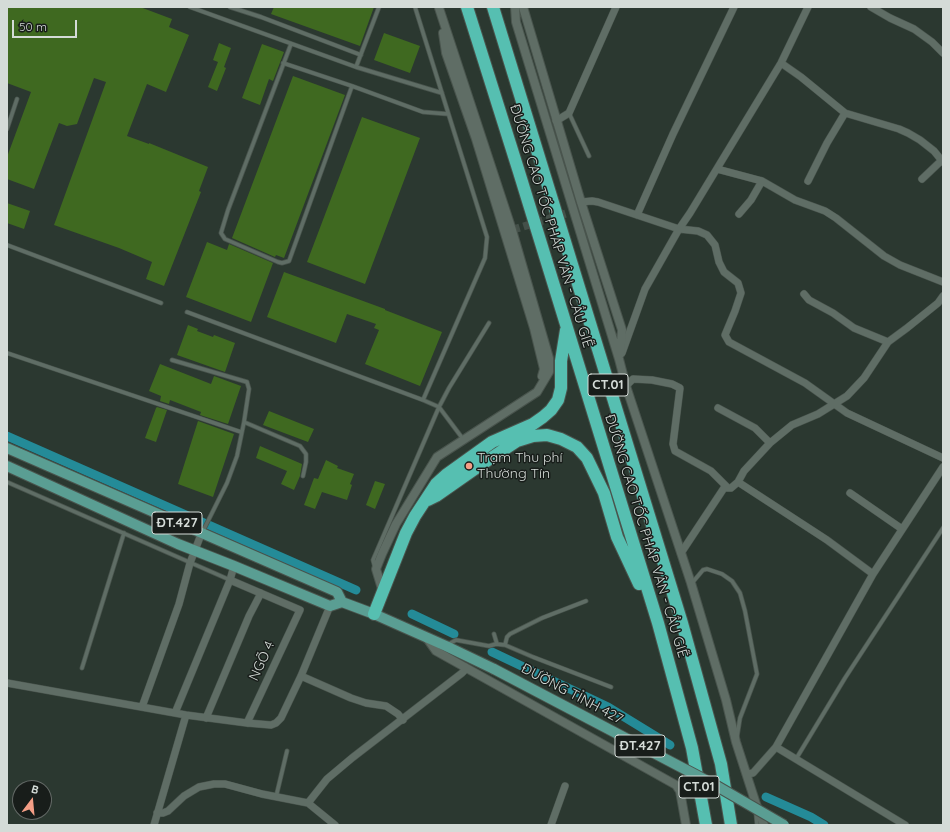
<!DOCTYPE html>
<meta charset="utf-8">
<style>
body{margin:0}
#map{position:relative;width:950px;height:832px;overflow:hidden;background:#2b3830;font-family:Quicksand,sans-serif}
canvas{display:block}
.frame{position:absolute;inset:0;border:8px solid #d4dbd7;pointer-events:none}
.north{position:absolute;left:12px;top:780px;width:40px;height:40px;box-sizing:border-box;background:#181d1a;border:1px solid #636966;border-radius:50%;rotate:16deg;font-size:11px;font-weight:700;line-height:16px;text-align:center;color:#d4dbd7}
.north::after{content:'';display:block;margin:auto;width:14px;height:18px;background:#f49e86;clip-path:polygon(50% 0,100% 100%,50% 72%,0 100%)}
.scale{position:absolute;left:12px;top:20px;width:65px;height:18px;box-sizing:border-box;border:2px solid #d4dbd7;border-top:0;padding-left:5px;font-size:12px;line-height:14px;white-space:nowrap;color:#d4dbd7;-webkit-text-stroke:3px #181d1a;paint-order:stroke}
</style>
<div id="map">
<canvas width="950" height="832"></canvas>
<div class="frame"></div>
<div class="north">B</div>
<div class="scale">50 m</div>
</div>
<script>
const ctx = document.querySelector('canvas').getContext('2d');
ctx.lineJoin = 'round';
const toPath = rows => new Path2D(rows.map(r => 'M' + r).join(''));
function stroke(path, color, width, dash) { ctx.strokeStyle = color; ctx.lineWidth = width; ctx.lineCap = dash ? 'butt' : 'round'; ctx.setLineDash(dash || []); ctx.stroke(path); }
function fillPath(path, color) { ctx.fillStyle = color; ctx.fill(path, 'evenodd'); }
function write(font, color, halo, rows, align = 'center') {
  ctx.font = font + ' Quicksand,sans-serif'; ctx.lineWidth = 3; ctx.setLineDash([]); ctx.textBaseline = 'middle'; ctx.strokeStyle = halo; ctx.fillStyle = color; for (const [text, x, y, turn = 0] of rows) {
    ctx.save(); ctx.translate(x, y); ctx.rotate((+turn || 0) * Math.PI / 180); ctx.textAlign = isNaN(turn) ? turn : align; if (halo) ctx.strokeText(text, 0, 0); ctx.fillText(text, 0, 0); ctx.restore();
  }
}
const canal = toPath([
 [7,436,356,590],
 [412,614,454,634],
 [492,652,608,707,670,745],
 [766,797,811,817,824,825]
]);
const building = toPath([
 [7,7,140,7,172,19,169,27,189,35,166,92,147,84,127,136,149,144,149,143,208,167,199,191,201,192,164,286,146,279,152,262,119,248,54,225,106,82,94,78,77,124,67,126,59,123,34,189,7,179,7,157,31,92,7,83],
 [274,7,374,7,360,46,271,14],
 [384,33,420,46,410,73,374,60],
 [219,43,231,48,224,67,226,68,217,91,208,87,218,62,213,60],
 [262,44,284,52,273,81,269,79,260,105,242,98],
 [293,76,345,95,284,258,276,255,275,257,232,238],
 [362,117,420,138,365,284,307,262],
 [7,203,30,211,24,229,7,223],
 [207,242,227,250,229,244,273,263,251,322,186,297],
 [284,272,385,309,385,310,442,332,420,386,365,364,379,330,374,328,376,324,347,314,336,343,267,317],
 [188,325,198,329,197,331,213,337,214,335,235,343,225,372,177,355],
 [160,364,211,384,214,376,241,386,228,424,200,415,201,412,170,400,169,404,160,401,161,396,149,391],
 [157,407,167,410,156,442,145,438,156,408],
 [269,411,314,429,308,442,263,425],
 [198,421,234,434,213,497,178,484],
 [260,446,302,464,300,476,294,490,281,484,287,471,256,458],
 [326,460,338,466,337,468,354,474,350,484,352,485,347,500,322,492,315,509,304,505,314,478,318,479],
 [375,481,385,484,375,509,366,505]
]);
const tertiaryTunnel = toPath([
 [512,230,574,211]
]);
const service = toPath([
 [190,7,356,67,442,93],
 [230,7,261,17,361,55],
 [291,44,228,210,221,233,225,239,278,262,282,263,289,261,352,86],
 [283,63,352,86,423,112,448,114],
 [356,67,379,7],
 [569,113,589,156],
 [7,129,17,99],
 [7,245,161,303],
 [187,312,423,400,485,258,487,237,415,7],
 [7,353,241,432],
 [172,360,247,382,249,389,244,422],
 [423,400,439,407,463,439],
 [7,482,230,580],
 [203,531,227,483,237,456,244,422,300,446,306,454,306,462,303,476],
 [375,568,373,560,439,407,449,388,489,323],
 [692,583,703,570,707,569,722,574,732,581,740,593,745,611,757,674,740,718,737,737],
 [494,634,497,644],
 [447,645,456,640,489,646,496,644,505,645,533,657,611,687],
 [505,645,507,637,510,634,542,618,586,601],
 [82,668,124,533],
 [796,759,845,678,943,528],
 [276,797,287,751],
 [756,813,757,825]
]);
const minor = toPath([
 [871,7,890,18,914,29,932,42,943,53],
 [781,63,801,77,845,113,899,129,908,133,920,140,934,151,943,162],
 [556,121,569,113,616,7],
 [717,169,762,181,795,200,825,211,836,218,884,256,900,265,943,282],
 [922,179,941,161],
 [808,181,827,143,845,113],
 [581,202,592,201,598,202,679,229,698,231,707,235,715,245,719,262,724,272,738,283,741,293,735,311,725,335,729,342,805,383,847,413,943,458],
 [739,214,751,200,762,181],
 [637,215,673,134,734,7],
 [804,294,809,300,833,313,854,328,888,342],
 [622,353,645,289,679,229,690,213,781,63,808,7],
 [626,386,633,379,652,380,672,384,680,388,673,444,675,451,711,471,727,487],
 [718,408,755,428,770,443],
 [738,482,827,540,873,574],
 [850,493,902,529],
 [681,553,724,488,731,488,738,482,744,471,770,443,792,425,818,414,847,396,864,378,888,342,907,328,938,303,943,296],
 [230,580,300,610,247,723],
 [301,676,351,698,366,703,386,706,398,714,403,720],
 [7,683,186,715,247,723,271,725,276,723,281,718,301,676,330,606],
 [142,707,179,604,190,563,202,532],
 [175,713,230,580,234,566],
 [206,718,249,616,261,593],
 [776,747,905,825],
 [747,774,753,773,776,747,873,574,943,467],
 [308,803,327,779,352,758,462,673,464,671,465,667],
 [157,813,163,813,168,811,184,796,199,787,214,784,225,784,262,794,308,803,335,825],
 [154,825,186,715],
 [551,825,565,786]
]);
const tertiary = toPath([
 [515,7,516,22,619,359,626,386,691,583,726,700,736,742,756,804,764,825],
 [523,7,581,202,622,330,620,354],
 [443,33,446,53,476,139,534,328,544,369,542,376],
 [383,592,376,569,382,554,396,524,437,457,537,392,549,372,549,358,512,230,439,8],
 [426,637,436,651,676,785,680,791,686,825]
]);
const primary = toPath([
 [7,448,337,592,342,602],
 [7,466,178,544,234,566,330,606,342,602,374,614,446,646,494,669]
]);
const motorway = toPath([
 [467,7,519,172,658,623,692,748,706,825],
 [493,7,682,623,721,764,731,825],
 [428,500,436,496,476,468,517,441,533,436,547,435,561,439,577,447,587,458,604,493,617,537,639,584],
 [374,614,406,533,415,516,436,484,446,475,492,442,533,424,543,417,551,410,558,400,561,388,561,361,566,330]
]);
const primaryBridge = toPath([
 [494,669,715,785,784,825]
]);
const markers = [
 [469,466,4,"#f49e86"]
];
const shields = [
 [608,385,40],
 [177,523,50],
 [640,746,50],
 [699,787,40]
];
const shieldNames = [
 ["CT.01",608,385],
 ["ĐT.427",177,523],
 ["ĐT.427",640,746],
 ["CT.01",699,787]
];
const streetNames = [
 ["ĐƯỜNG CAO TỐC PHÁP VÂN - CẦU GIẼ",551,226,73],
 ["ĐƯỜNG CAO TỐC PHÁP VÂN - CẦU GIẼ",646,536,73],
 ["NGÕ 4",262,661,-65],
 ["ĐƯỜNG TỈNH 427",572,694,28]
];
const poiNames = [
 ["Trạm Thu phí",477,458],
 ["Thường Tín",477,474]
];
stroke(canal, '#248b98', 9);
fillPath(building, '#3f6920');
stroke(tertiaryTunnel, '#445049', 8, [8, 4]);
stroke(service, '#49544d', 5);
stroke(minor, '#49544d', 8);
stroke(tertiary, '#49544d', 10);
stroke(primary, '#49544d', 12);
stroke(motorway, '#49544d', 14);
stroke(service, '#5f6d65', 3.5);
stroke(minor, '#5f6d65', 7);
stroke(tertiary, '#5f6d65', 8);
stroke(primary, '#5a9e93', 10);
stroke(motorway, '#56bfb1', 12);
stroke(primaryBridge, '#49544d', 12, []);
stroke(primaryBridge, '#5a9e93', 10);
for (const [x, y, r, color] of markers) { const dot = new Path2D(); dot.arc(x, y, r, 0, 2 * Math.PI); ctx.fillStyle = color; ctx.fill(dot); stroke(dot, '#181d1a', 1.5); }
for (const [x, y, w] of shields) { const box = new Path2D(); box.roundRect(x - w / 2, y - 11, w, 22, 3); ctx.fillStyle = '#181d1a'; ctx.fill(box); stroke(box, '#d4dbd7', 1); }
write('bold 13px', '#d4dbd7', null, shieldNames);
write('14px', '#d4dbd7', '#181d1a', streetNames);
write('14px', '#d4dbd7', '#181d1a', poiNames, 'left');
</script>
